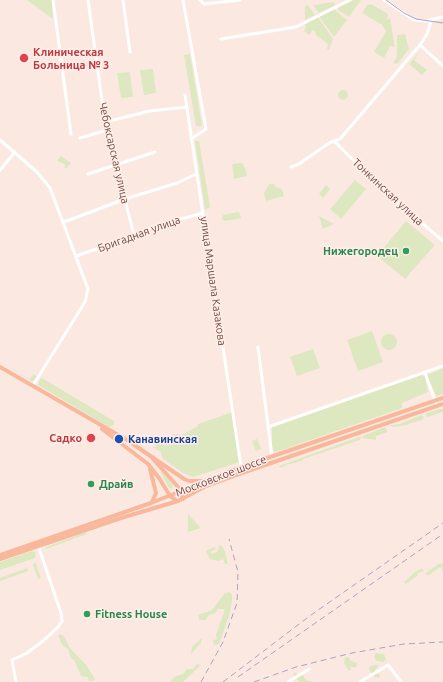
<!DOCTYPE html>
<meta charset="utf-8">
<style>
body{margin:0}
canvas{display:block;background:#fbe9e1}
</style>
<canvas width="443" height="682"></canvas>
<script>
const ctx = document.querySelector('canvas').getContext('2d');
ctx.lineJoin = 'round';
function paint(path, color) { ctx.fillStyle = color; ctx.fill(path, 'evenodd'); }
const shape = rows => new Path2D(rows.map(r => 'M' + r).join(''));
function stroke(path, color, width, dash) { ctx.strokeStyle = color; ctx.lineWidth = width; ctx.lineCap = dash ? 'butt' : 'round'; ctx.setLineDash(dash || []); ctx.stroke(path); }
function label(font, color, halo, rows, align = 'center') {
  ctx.font = font + ' Ubuntu,sans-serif'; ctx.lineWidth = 3; ctx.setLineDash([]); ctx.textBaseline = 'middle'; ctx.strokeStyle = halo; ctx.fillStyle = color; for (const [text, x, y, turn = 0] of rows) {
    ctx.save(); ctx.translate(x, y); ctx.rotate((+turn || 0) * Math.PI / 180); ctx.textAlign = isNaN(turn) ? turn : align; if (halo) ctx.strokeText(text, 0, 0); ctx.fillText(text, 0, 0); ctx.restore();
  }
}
const green = shape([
 [27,0,52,0,53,19],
 [354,0,361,0,349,17,338,10,338,7],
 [334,2,335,5,319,13,313,5],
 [371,4,388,14,387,20,390,18,395,47,390,46,384,58,374,52,386,31,382,25,362,13,367,5],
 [308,5,315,15,305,20,305,6],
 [334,9,347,20,334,37,319,16],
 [318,17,333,39,329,50,327,49,328,44,315,34,316,32,313,30,309,35,304,31,306,27,305,24],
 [405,34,409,49,397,64,393,63,397,57,397,35],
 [420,51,414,60,427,70,422,75,409,64],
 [190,54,202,126,196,126,184,55],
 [153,69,156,93,144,95,140,70],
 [130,72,133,97,121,98,117,73],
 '338 95a5 5 0 1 1 10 0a5 5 0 1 1-10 0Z',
 [195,141,199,141,210,207,205,210],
 [61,156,71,163,66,169,64,167,66,165,57,161],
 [242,163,246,170,247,176,234,179,232,164],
 [355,180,366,189,341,219,330,209],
 [269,184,274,184,276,187,282,189,284,196,266,201,264,193],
 [326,185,330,189,323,198,319,194],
 [239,212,241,218,224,221,222,219,223,215],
 [319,216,334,224,323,229],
 [406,221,435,245,405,279,377,256],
 [372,331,383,362,358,371,347,340],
 '381 342a8 8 0 1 1 16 0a8 8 0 1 1-16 0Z',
 [313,349,320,368,297,376,290,357],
 [0,361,29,379,34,374,37,377,34,381,31,381],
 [443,368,443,394,436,396,427,375],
 [421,375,425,377,428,392,402,403,402,408,276,452,272,450,272,427],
 [42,378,114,421,114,425,109,427,38,385,40,379],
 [439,409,443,409,443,412,428,417,426,415,426,413],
 [233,412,240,462,193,477,183,473,162,458,161,452,152,447,157,447,153,443,175,434,182,435,198,426,198,424],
 [421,415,424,417,422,420,410,423,408,425,392,427,391,425,400,424],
 [385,427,388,432,376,436,376,440,362,438,363,436],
 [359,437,361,437,360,440,303,459,302,461,286,465,281,468,279,466],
 [257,439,261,449,256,451,252,441],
 [162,472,173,485,172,489,169,488,161,473],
 [188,514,200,527,201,528,188,532],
 [86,532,87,534,46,549,46,547],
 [219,545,222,546,225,552,228,564,225,564,223,559,219,561,210,559,206,552,207,550,215,547,216,549,210,552,212,554,218,551],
 [32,551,36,552,35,558,0,570,0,562],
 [34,562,36,564,41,578,38,579,33,565],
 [440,563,443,564,443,573,442,569,440,567,429,575,426,575,426,573],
 [27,568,28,571,0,581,0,578],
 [422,568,424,571,418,573,418,575,406,584,404,582,415,572],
 [230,592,232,595,232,601,229,616,219,644,214,645,213,640,217,639,216,635,225,609,218,609,215,613,208,616,206,620,199,620,198,615,212,610,225,593],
 [60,634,64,636,70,648,87,666,95,679,93,681,89,681,88,677,81,676,74,660,71,658,68,649,63,646,58,636],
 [202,638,201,643,191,654,192,647],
 [376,653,384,654,386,659,384,662,376,661,374,656],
 [348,657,351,661,357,663,357,666,355,668,350,666,351,670,349,671,344,663,345,658],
 [197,664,201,665,183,682,171,682,174,677,183,674,187,669,193,669],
 [375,665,379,665,375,670,376,673,380,675,379,678,373,676,370,671,369,667],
 [295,672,298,675,302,674,306,680,314,682,299,682,293,674]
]);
const minor = shape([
 [53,0,71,134],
 [88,0,105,122,134,235],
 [123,0,130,52],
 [183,0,206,129,191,139],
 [200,0,204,4,240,0],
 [384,0,414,20,426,21,443,17],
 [221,39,296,27,350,0],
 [420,45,443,66],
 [185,95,241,467],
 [105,122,150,111,187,107],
 [80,138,107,130],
 [0,140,37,172,50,188,88,289,85,302,32,387],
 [335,142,390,196,443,241],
 [291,167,299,164,329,143,340,139,420,45,427,34,431,21],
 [0,170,15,152],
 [88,174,155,152],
 [64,222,125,199,177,183,196,174],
 [76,256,120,241,152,227,203,213],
 [258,347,272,457],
 [425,373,437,406],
 [268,427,443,366],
 [16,682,12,660,27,653,43,641,58,627,62,621,61,613,38,545],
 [288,682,309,669],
 [360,682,388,665,401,682]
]);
const major = shape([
 [0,367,127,440,184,479,189,481,202,481],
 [102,429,148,464,159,478,170,496,177,501],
 [153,459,179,488,183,499],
 [150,469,156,493,152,502],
 [0,555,151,503,241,467,443,398],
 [0,559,121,518,178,501,206,486,239,474,443,404]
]);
const tram = shape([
 [386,0,404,13,416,19,443,23]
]);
const rail = shape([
 [238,677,443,534],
 [201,682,223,642,237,603,238,572,229,539],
 [223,682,311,615,443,523],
 [254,682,296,667,352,653,404,644,443,642]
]);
const markers = [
 [24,58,5,"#e0444e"],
 [406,251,4,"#2e9e5b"],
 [91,438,5,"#e0444e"],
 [119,439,5,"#1a4fb4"],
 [91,484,4,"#2e9e5b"],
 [87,614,4,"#2e9e5b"]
];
const healthNames = [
 ["Клиническая",33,52],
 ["Больница № 3",33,65],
 ["Садко",82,438,"right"]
];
const streetNames = [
 ["Чебоксарская улица",114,153,77],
 ["Тонкинская улица",388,192,43],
 ["Бригадная улица",139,234,-20],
 ["улица Маршала Казакова",213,281,82],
 ["Московское шоссе",221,476,-21]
];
const leisureNames = [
 ["Нижегородец",398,251,"right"],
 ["Драйв",99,484],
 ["Fitness House",95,614]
];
const transitNames = [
 ["Канавинская",128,439]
];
paint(green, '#dde8c1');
stroke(minor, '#fff', 3);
stroke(major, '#f9b89b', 4);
stroke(tram, '#a9a1c4', 1);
stroke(rail, '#a9a1c4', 1, [6, 4]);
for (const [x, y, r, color] of markers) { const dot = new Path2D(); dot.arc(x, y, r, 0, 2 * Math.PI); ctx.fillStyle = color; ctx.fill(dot); stroke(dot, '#ffeee7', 1.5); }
label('bold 11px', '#be3a42', '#ffeee7', healthNames, 'left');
label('11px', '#724b49', '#ffeee7', streetNames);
label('bold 11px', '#27864d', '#ffeee7', leisureNames, 'left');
label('bold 11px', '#164399', '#ffeee7', transitNames, 'left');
</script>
